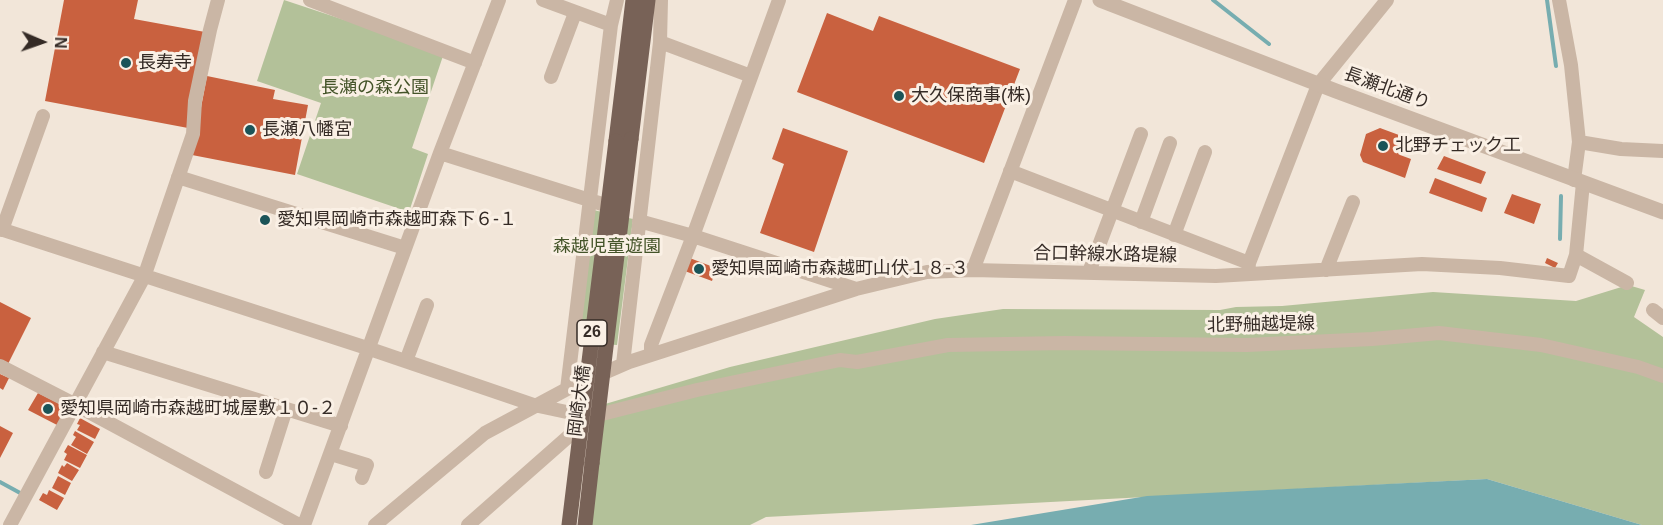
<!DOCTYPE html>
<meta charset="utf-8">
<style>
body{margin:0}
#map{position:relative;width:1663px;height:525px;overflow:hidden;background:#f2e6d9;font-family:Arial,sans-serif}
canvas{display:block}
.north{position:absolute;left:12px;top:12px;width:60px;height:60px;-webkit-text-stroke:4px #faf0e5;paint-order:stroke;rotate:92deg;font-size:16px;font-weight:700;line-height:24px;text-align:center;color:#352b26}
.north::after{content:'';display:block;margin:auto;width:21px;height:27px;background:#352b26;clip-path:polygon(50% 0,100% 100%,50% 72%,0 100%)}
</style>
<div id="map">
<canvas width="1663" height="525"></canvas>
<div class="north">N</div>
</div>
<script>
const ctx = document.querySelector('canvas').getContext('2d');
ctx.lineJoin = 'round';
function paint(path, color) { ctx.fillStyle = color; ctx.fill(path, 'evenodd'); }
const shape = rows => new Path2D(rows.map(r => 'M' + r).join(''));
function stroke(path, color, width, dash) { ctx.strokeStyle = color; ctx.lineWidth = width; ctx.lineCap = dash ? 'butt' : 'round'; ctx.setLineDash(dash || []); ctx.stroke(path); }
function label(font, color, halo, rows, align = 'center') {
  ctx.font = font + ' Arial,"Noto Sans JP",sans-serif'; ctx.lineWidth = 6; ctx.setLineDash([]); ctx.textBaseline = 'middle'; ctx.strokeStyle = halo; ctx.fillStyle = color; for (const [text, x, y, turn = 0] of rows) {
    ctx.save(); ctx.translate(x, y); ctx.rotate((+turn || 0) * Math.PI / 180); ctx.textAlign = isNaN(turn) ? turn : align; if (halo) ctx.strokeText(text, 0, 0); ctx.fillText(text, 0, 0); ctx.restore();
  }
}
const green = shape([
 [284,0,444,53,412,148,428,154,409,212,297,174,321,103,257,81],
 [589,209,633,219,617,345,572,342],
 [1628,285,1645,290,1634,317,1663,337,1663,525,1642,525,1487,479,766,517,750,525,585,525,595,407,730,367,935,319,1003,309,1220,310,1236,307,1282,306,1433,292,1576,301]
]);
const water = shape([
 [1487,479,1642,525,971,525,1147,496]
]);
const stream = shape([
 [1213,0,1269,44],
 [1547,0,1556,66],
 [1560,239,1561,196],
 [0,482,22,494]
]);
const building = shape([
 [64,0,138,0,134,19,205,32,188,128,45,101],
 [827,13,873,31,879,16,1020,69,984,163,797,92],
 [207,76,275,90,273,99,308,105,295,175,192,155],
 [783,128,848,151,814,252,760,233,784,164,772,159],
 [1380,128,1407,138,1400,155,1411,159,1405,178,1363,162,1360,155,1366,134],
 [1444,156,1486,172,1481,184,1437,169],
 [1435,178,1487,198,1482,212,1429,193],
 [1512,194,1541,204,1534,224,1504,213],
 [687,257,716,268,712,281,682,270],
 [1547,258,1558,263,1555,268,1545,263],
 [0,302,31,318,8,364,0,360],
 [0,374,9,378,3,390,0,388],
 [38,393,68,408,59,426,28,410],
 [80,418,100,429,95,439,77,430,80,425,77,424],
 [0,426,13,433,0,458],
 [75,431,94,442,87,454,71,445,76,437,73,435],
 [68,445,87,455,80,468,64,460,67,454,64,452],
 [67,463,79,470,72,481,58,473,62,465,64,467],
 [58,476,71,483,65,495,52,488],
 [49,490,64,498,57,510,39,500,43,493,47,495]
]);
const minor = shape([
 [310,0,475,63],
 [543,0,611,25],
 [1559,0,1571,65,1579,142,1574,180],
 [660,42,751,76],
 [551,77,575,13],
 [1579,142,1621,149,1663,151],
 [440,153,618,209],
 [1010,171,1249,263],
 [178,177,405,248],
 [639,221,693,236,856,289],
 [1141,222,1170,143],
 [0,229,370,349,534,405,590,417,697,390,840,360,857,362,948,345,1065,343,1247,345,1372,339,1439,333,1541,345,1638,367,1663,376],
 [2,230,43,116],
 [1174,235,1205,152],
 [1576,255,1627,283],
 [973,270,1075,0],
 [1326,270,1353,202],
 [1089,272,1141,134],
 [1248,273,1249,263,1318,85,1387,0],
 [1653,310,1663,318],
 [103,352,341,426],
 [651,355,651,345,693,236,779,0],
 [406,361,427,305],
 [623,364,660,42,661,0],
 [0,366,74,404,299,525],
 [567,389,611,25,617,0],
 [331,454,367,465,362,478],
 [266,472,286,409],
 [10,525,144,277,193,134,195,101,210,30,218,0],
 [304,525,440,153,499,0],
 [375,525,485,433,567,389,629,362,856,289,927,272,973,270,1216,276,1422,264,1500,268,1569,276,1576,255,1583,183],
 [468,525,586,421]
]);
const tertiary = shape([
 [1100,0,1336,91,1663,212]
]);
const primary = shape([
 [631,139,648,0],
 [616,141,633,0],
 [585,525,592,463]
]);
const primaryBridge = shape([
 [592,463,631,139],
 [569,525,616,141]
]);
const markers = [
 [126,63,6,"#1b5458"],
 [899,96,6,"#1b5458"],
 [250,130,6,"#1b5458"],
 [1383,146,6,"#1b5458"],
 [265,220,6,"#1b5458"],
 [699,269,6,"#1b5458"],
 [48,409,6,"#1b5458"]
];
const shields = [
 [592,333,30]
];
const shieldNames = [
 ["26",592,333]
];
const poiNames = [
 ["長寿寺",138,63],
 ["大久保商事(株)",911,96],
 ["長瀬八幡宮",262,130],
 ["北野チェック工",1395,146],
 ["愛知県岡崎市森越町森下６‐１",277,220],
 ["愛知県岡崎市森越町山伏１８‐３",711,269],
 ["愛知県岡崎市森越町城屋敷１０‐２",60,409]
];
const parkNames = [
 ["長瀬の森公園",375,88],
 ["森越児童遊園",607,247]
];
const streetNames = [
 ["長瀬北通り",1387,89,20],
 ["合口幹線水路堤線",1105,255,1],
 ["北野舳越堤線",1261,325,-1],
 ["岡崎大橋",580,401,-83]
];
paint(green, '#b3c199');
paint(water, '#77adb0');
stroke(stream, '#77adb0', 4);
paint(building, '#c9613f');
stroke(minor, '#cab6a5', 14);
stroke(tertiary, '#cab6a5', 15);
stroke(primary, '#786257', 15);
stroke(primaryBridge, '#786257', 15);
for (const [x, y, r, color] of markers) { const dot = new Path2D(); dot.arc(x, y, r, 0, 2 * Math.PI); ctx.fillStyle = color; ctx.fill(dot); stroke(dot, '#faf0e5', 2); }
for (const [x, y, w] of shields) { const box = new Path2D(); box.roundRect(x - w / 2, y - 13, w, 26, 4.5); ctx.fillStyle = '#faf0e5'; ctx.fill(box); stroke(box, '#352b26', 1.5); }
label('bold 16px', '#352b26', null, shieldNames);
label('18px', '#352b26', '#faf0e5', poiNames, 'left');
label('18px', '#445429', '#faf0e5', parkNames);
label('18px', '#352b26', '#faf0e5', streetNames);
</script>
